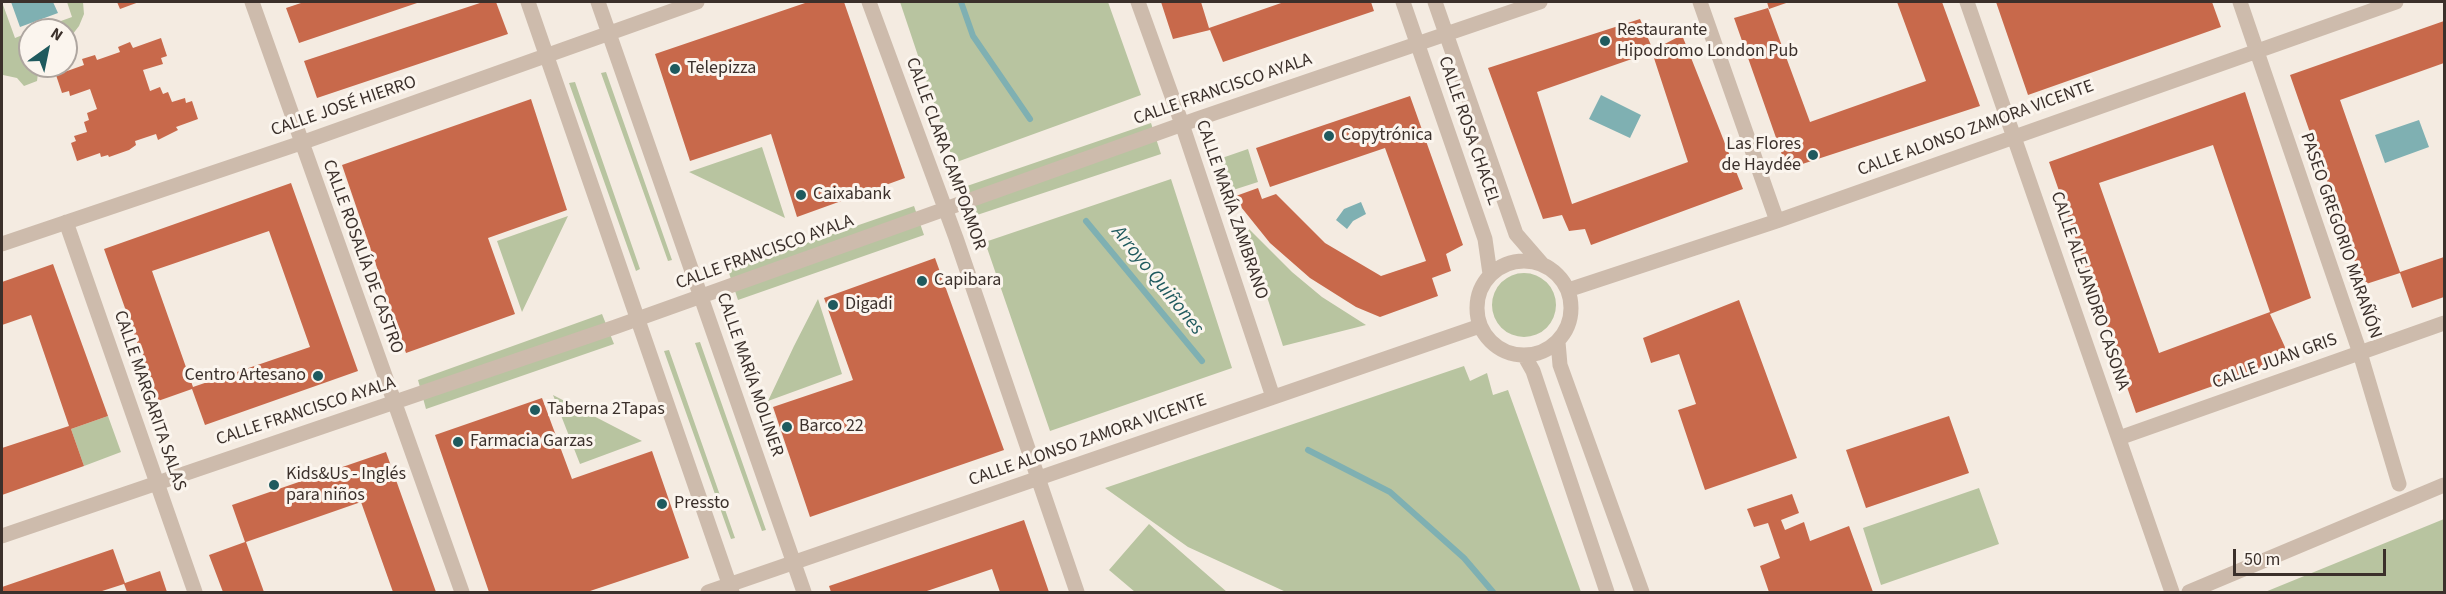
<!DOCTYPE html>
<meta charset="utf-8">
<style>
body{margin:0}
#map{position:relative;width:2446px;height:594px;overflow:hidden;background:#f4ebe1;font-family:"Source Sans 3",sans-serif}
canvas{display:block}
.frame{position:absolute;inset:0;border:3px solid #3b302b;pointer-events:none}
.north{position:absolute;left:18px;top:18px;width:60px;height:60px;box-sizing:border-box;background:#fbf5ee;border:2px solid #aea6a0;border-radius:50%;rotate:33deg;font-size:16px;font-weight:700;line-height:24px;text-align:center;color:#3b302b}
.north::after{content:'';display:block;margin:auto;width:21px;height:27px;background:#1f5a5e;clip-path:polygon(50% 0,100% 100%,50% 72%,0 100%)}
.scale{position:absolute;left:2233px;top:549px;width:153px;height:27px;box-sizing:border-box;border:3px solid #3b302b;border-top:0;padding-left:8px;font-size:18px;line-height:21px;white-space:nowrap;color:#3b302b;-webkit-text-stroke:4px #fbf5ee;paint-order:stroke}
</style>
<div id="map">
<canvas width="2446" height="594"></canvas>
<div class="frame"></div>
<div class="north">N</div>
<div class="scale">50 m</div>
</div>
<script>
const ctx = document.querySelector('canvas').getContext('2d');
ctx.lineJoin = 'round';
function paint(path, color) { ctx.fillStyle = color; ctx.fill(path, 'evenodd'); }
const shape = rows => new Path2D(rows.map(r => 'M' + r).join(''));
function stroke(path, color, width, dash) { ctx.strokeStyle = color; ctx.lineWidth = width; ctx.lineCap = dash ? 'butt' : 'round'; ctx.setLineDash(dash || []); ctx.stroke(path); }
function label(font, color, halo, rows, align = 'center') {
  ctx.font = font + ' "Source Sans 3",sans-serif'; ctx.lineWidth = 6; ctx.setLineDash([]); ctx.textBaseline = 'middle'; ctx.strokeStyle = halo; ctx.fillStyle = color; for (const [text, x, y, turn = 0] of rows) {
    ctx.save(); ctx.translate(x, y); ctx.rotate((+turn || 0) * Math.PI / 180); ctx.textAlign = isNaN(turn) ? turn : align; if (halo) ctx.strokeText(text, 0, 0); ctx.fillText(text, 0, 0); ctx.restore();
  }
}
const green = shape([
 [2,2,15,38,30,32,30,66,39,66,37,81,24,86,17,78,3,75,2,69],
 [67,2,83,2,84,14,79,26,69,39,66,40,66,30,36,30,72,17],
 [900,2,1108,2,1141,95,954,163],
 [606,72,672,260,668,261,601,73],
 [575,82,640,269,636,271,569,83],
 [1151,123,1161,154,977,215,967,186],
 [762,147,785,218,689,172],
 [1248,149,1258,182,1230,191,1219,159],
 [1171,179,1232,368,1050,431,985,242],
 [914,206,924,235,738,300,728,270],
 [568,216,522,312,497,241],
 [1243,223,1292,272,1322,297,1366,325,1283,346],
 '1492 305a32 32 0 1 1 64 0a32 32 0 1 1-64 0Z',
 [818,299,842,374,768,401,794,346],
 [602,314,614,344,426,409,418,380],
 [700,342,766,530,762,531,695,343],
 [669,350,735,538,731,539,664,351],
 [1464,366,1470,381,1487,373,1493,395,1508,390,1581,592,1286,592,1188,547,1105,488],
 [553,395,642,441,580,464],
 [108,416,121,452,84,466,71,429],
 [1979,488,1999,544,1881,585,1863,528],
 [2444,519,2444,592,2265,592],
 [1149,524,1227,592,1135,592,1109,570]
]);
const water = shape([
 [11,2,53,2,58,13,20,27],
 [1601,95,1641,115,1630,138,1589,119],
 [2419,120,2429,147,2385,163,2375,135],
 [1361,202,1366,214,1353,221,1347,229,1336,220,1344,209]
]);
const stream = shape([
 [961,2,973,36,1030,119],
 [1086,221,1202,361],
 [1308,450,1390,492,1464,558,1493,592]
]);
const building = shape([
 [117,2,139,2,120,9],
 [304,2,420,2,299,43,286,8],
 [483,2,496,2,508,34,317,98,304,61],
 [808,2,844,2,905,178,797,217,771,134,690,161,655,54],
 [1161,2,1201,2,1209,28,1284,2,1371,2,1374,11,1223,62,1210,30,1173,39],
 [1767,2,1789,2,1769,9],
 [1897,2,1942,2,1980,106,1787,169,1734,18,1768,8,1810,122,1926,81],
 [1996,2,2212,2,2221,27,2028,95],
 [1640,19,1653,50,1682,35,1743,189,1591,245,1585,229,1569,231,1562,215,1543,219,1488,68],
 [1652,52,1688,162,1572,204,1537,92],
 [2444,21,2444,63,2340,100,2400,272,2444,257,2444,297,2412,308,2400,273,2363,285,2290,75],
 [161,38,167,56,161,58,163,64,143,70,150,91,160,87,163,94,168,92,172,102,185,98,186,103,192,101,198,119,176,127,178,130,158,140,156,134,135,141,136,145,129,150,109,157,108,155,101,157,100,153,77,161,71,143,76,141,74,136,87,132,84,122,89,120,87,113,97,109,90,89,70,96,69,91,62,93,56,75,84,65,82,59,95,55,97,60,120,52,118,47,130,42,133,48],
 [2245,92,2311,298,2270,314,2289,356,2270,366,2136,413,2049,162],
 [2213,145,2270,312,2159,353,2099,183],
 [1410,96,1463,245,1446,254,1451,271,1432,278,1438,296,1380,317,1356,307,1310,278,1270,243,1233,197,1258,188,1262,199,1276,194,1325,243,1381,276,1426,261,1385,148,1270,187,1256,148],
 [531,99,567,210,488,238,515,314,406,353,342,165],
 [291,183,358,371,205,425,192,389,158,401,104,249],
 [269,231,310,347,193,387,152,271],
 [935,258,1004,450,810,517,773,407,853,380,824,298],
 [53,264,108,416,71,429,84,466,2,495,2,448,69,426,31,315,2,325,2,282],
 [1739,300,1797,458,1705,490,1678,410,1696,404,1679,354,1651,363,1643,338],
 [542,398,572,479,652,451,689,558,587,592,489,592,435,435],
 [1949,416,1969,473,1866,508,1846,450],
 [386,452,436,592,393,592,361,502,246,542,264,592,223,592,209,555,245,542,232,505],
 [1792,494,1799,513,1781,520,1785,530,1804,522,1810,541,1849,526,1873,592,1769,592,1760,566,1780,558,1768,523,1754,527,1747,509],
 [1024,520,1049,592,1000,592,992,569,924,592,831,592,829,586],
 [113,549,125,583,160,571,167,592,127,592,124,584,99,592,2,592,2,587]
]);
const street = shape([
 [252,2,462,592],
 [528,2,732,592],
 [598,2,804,592],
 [869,2,956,238,1077,592],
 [1138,2,1182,124,1273,397],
 [1403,2,1485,239,1490,274],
 [1435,2,1516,234,1542,264],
 [1700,2,1777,221],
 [1967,2,2172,592],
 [2240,2,2360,353,2399,484],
 [66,222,195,592],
 [2,244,301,143,697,2],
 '1477 308a47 47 0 1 1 94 0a47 47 0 1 1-94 0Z',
 [1568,290,1777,221,2396,2],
 [1558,342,1560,365,1642,592],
 [1524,355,1533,371,1607,592],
 [2119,438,2444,323],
 [2,536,615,327,1197,119,1540,2],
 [708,592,1480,326],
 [2189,592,2444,485]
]);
const markers = [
 [1605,41,6,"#1f5a5e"],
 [675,69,6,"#1f5a5e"],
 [1329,136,6,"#1f5a5e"],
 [1813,155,6,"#1f5a5e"],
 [801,195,6,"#1f5a5e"],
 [922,281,6,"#1f5a5e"],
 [833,305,6,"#1f5a5e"],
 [318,376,6,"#1f5a5e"],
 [535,410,6,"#1f5a5e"],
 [787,427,6,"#1f5a5e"],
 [458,442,6,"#1f5a5e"],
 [274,485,6,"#1f5a5e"],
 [662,504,6,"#1f5a5e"]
];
const poiNames = [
 ["Restaurante",1617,31],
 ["Hipodromo London Pub",1617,52],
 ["Telepizza",687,69],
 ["Copytrónica",1341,136],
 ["Las Flores",1801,145,"right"],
 ["de Haydée",1801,166,"right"],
 ["Caixabank",813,195],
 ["Capibara",934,281],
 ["Digadi",845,305],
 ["Centro Artesano",306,376,"right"],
 ["Taberna 2Tapas",547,410],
 ["Barco 22",799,427],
 ["Farmacia Garzas",470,442],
 ["Kids&Us - Inglés",286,475],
 ["para niños",286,496],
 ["Pressto",674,504]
];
const streetNames = [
 ["CALLE FRANCISCO AYALA",1223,90,-19],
 ["CALLE JOSÉ HIERRO",344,107,-19],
 ["CALLE ALONSO ZAMORA VICENTE",1976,129,-20],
 ["CALLE ROSA CHACEL",1468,131,71],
 ["CALLE CLARA CAMPOAMOR",945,154,70],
 ["CALLE MARÍA ZAMBRANO",1231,210,71],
 ["PASEO GREGORIO MARAÑÓN",2340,236,71],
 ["CALLE FRANCISCO AYALA",765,253,-20],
 ["CALLE ROSALÍA DE CASTRO",362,257,70],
 ["CALLE ALEJANDRO CASONA",2089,291,71],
 ["CALLE JUAN GRIS",2275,362,-20],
 ["CALLE MARÍA MOLINER",749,375,71],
 ["CALLE MARGARITA SALAS",149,401,71],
 ["CALLE FRANCISCO AYALA",306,412,-18],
 ["CALLE ALONSO ZAMORA VICENTE",1088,441,-19]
];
const waterNames = [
 ["Arroyo Quiñones",1157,281,51]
];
paint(green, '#b8c4a0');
paint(water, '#7fb0b2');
stroke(stream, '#7fb0b2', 6);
paint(building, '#c8694b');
stroke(street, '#cdbbac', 15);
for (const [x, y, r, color] of markers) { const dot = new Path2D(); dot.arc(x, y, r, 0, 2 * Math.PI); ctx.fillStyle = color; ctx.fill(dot); stroke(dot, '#fbf5ee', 2); }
label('18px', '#3b302b', '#fbf5ee', poiNames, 'left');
label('18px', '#3b302b', '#fbf5ee', streetNames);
label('italic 20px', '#1f5a5e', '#fbf5ee', waterNames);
</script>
